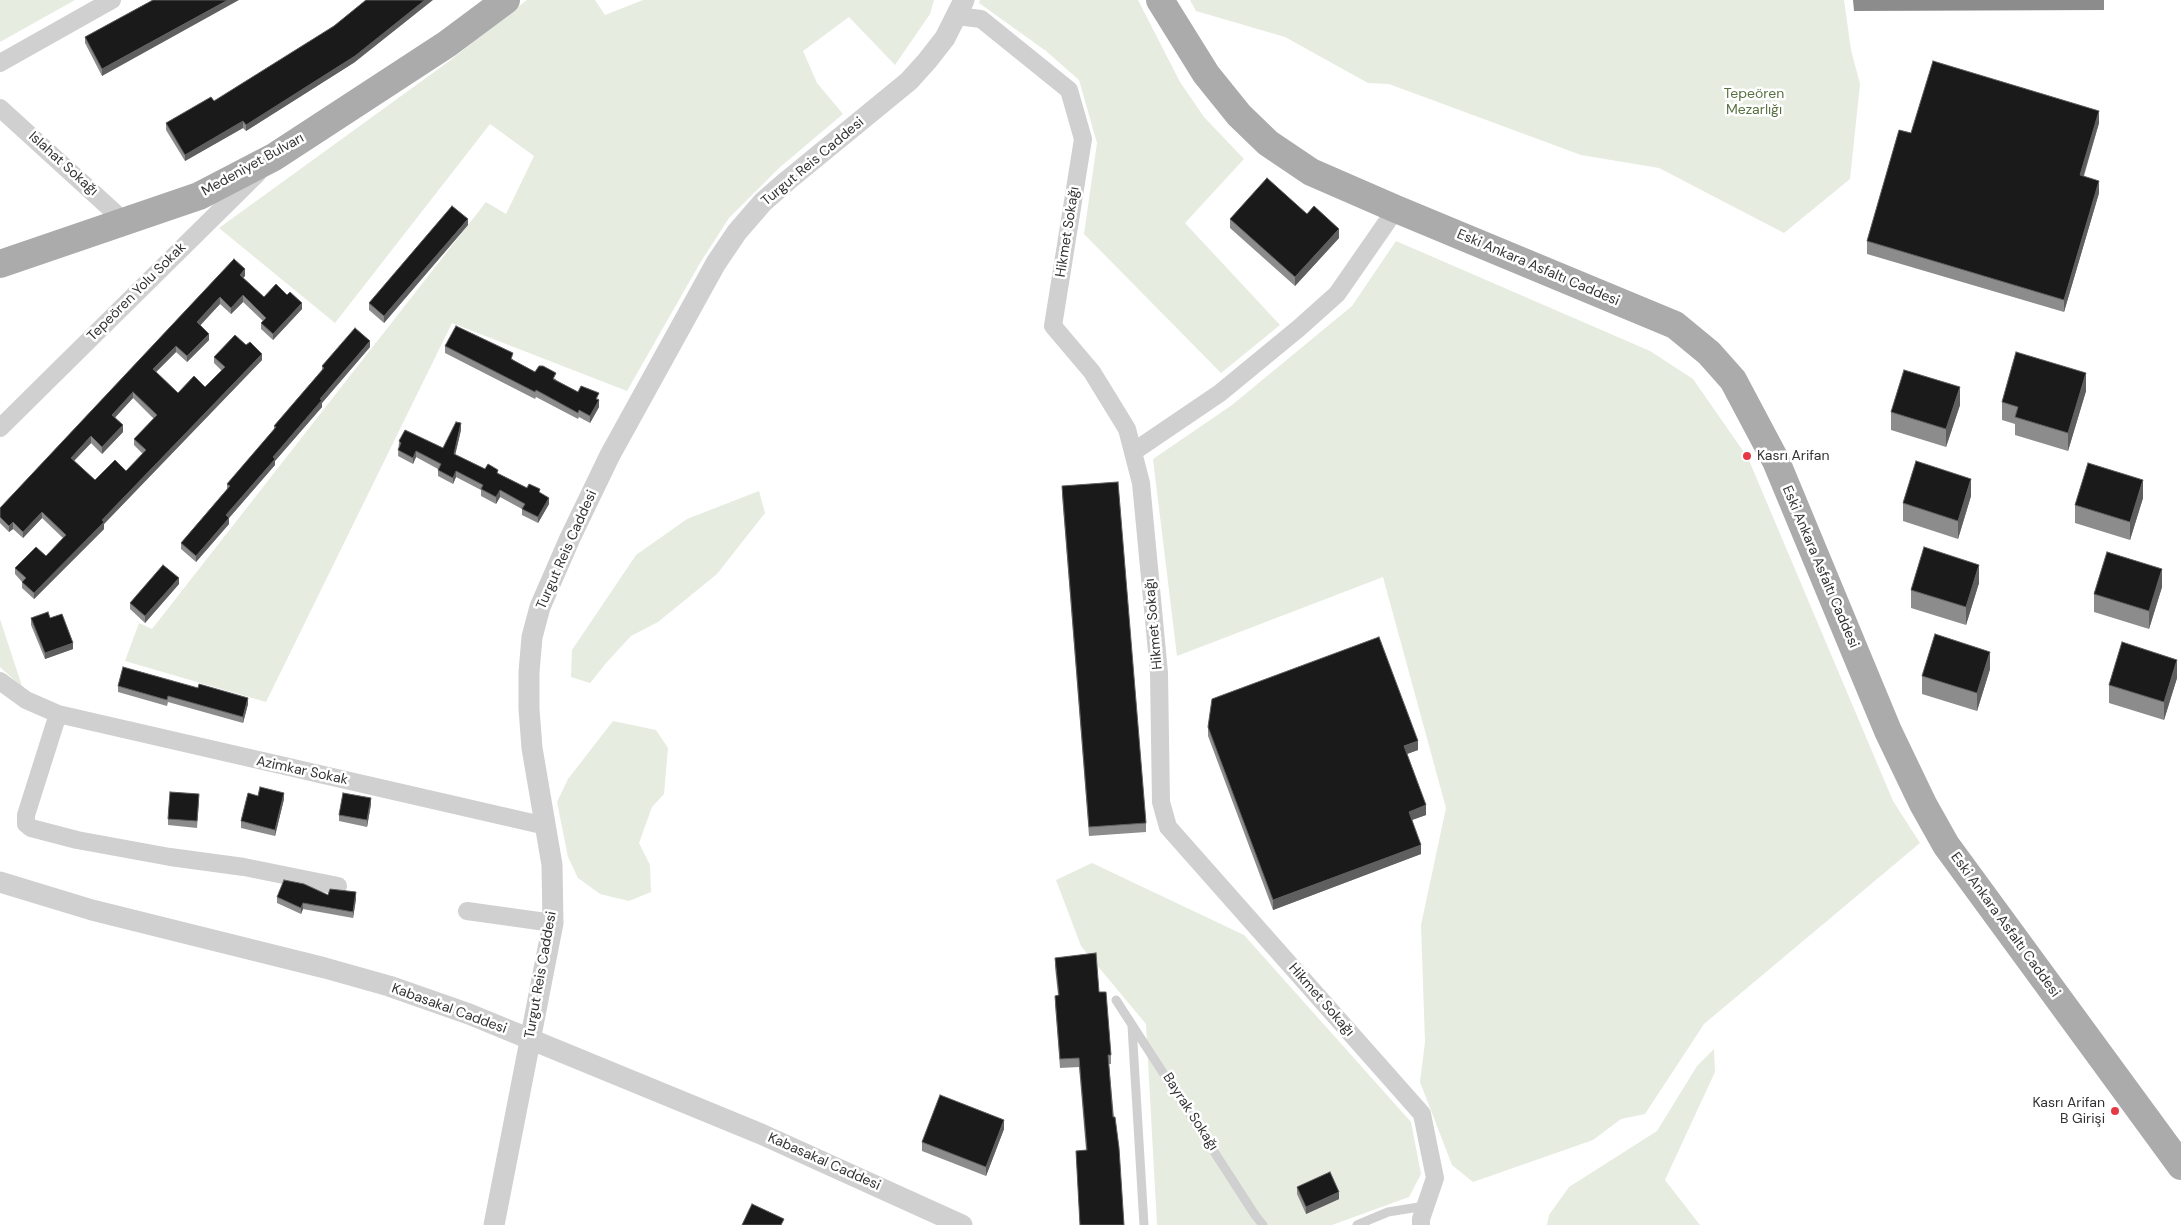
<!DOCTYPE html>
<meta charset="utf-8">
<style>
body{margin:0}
canvas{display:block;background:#fff}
</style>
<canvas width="2181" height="1225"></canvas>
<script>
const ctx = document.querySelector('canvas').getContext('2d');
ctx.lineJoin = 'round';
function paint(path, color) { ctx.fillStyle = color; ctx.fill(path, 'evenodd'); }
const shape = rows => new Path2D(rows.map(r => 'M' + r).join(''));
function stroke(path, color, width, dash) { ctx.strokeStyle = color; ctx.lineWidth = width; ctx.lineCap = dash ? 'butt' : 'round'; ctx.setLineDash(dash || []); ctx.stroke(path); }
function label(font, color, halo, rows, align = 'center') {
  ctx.font = font + ' "DM Sans",sans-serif'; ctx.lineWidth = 5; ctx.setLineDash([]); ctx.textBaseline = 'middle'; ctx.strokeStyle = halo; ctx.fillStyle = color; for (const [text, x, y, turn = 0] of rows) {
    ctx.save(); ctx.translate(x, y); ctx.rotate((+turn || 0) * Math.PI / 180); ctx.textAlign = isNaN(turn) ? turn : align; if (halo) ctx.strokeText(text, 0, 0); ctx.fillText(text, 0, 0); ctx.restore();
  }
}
const green = shape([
 [0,0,75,0,0,42],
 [527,0,595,0,605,15,643,0,934,0,930,14,895,65,849,17,803,51,817,83,843,114,779,168,729,218,700,263,627,391,452,323,266,702,125,661,139,623,152,629,486,202,506,214,534,156,490,124,335,323,219,228,448,62],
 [980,0,1138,0,1180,82,1204,117,1244,159,1185,223,1280,325,1221,373,1084,234,1097,143,1079,80,1046,51,979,3],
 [1190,0,1844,0,1851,50,1860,84,1850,179,1784,233,1659,168,1581,155,1389,84,1368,83,1285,37,1196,11],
 [1396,241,1650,351,1693,379,1748,458,1893,801,1920,843,1704,1024,1645,1114,1621,1119,1593,1140,1473,1182,1452,1165,1420,1082,1425,1042,1421,925,1446,808,1383,577,1177,656,1153,459,1232,405,1352,306],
 [759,491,765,513,717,574,658,622,631,636,607,662,590,683,571,677,572,650,636,555,687,519],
 [0,619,21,683,22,687,0,667],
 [613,721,656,730,668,748,664,794,652,807,639,843,650,865,651,892,629,901,600,894,578,878,568,857,557,802,568,779],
 [1092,863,1244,935,1411,1122,1421,1174,1409,1197,1332,1225,1157,1225,1146,1024,1081,946,1056,880],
 [1714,1049,1715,1072,1665,1180,1700,1225,1547,1225,1549,1215,1569,1187,1657,1131,1697,1066]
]);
const service = shape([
 [1116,1000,1255,1215,1263,1225],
 [1132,1026,1144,1225],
 [1357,1225,1388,1212,1425,1206]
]);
const minor = shape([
 [957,16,981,19,1069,90,1083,139,1053,326,1092,372,1127,429,1141,483,1159,673,1161,802,1168,827,1422,1114,1435,1178,1421,1219,1421,1225],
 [0,63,112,0],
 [0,108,124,221],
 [0,428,258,173],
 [1133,452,1220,393,1299,328,1337,294,1396,209],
 [0,681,26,700,58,714,546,826],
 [58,714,26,815,26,824,31,828,77,840,170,857,244,867,338,886],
 [467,911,553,923]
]);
const tertiary = shape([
 [0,882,92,910,325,968,389,986,469,1014,761,1134,962,1225],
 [494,1225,553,923,552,865,532,748,529,709,529,672,532,637,540,607,570,538,610,455,716,263,737,232,763,202,787,181,909,81,927,61,945,38,964,0]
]);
const primary = shape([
 [1160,0,1206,74,1239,115,1268,143,1311,172,1396,209,1675,325,1709,353,1733,380,1776,461,1888,731,1923,804,1946,845,2181,1166],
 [0,264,199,196,274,157,447,44,506,0]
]);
const wall = shape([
 [153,0,102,76,85,43,85,37],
 [1853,0,2104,0,2104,10,1854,11],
 [355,62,246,131,243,128,185,161,166,130,166,123,214,101],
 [2099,123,2084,176,2099,193,2064,312,1867,254,1867,241,1911,133],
 [1307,214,1339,238,1295,286,1230,228,1230,219],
 [468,225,384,323,369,310,369,303],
 [234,259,245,276,243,278,264,297,302,309,273,340,261,329,261,323,263,321,243,302,231,314,220,304,200,325,209,340,187,362,176,352,156,372,178,393,205,387,222,371,214,363,214,357,262,360,104,524,104,529,34,599,22,588,22,582,15,574,15,568,46,556,63,538,42,518,23,538,13,529,9,532,0,523,0,508],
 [133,398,154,419,134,439,134,445,143,454,126,471,95,480,74,461,91,443,102,454,123,432,115,417],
 [445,346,513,359,513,360,535,372,556,379,556,380,578,392,599,399,599,407,590,423,579,417,578,419,536,397,535,399,445,353],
 [370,347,322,403,322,407,275,461,275,465,229,518,229,524,196,562,181,549,181,543,227,489,227,484,274,430,274,426,322,370,322,366],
 [2086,391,2068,451,2015,435,2015,424,2002,420,2002,402],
 [1960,405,1946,447,1891,430,1891,412],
 [461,430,455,454,485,469,498,474,527,488,540,493,549,504,538,523,522,515,522,509,500,497,496,504,481,496,481,490,456,477,453,484,438,476,438,469,416,457,413,464,398,456,399,441,443,448],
 [1062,486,1146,823,1146,832,1089,836,1062,495],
 [1971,496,1958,539,1903,521,1903,503],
 [2143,498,2130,540,2075,523,2075,505],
 [1979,583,1966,625,1911,608,1911,590],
 [179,584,145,623,130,609,130,603],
 [2162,587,2149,629,2094,612,2094,594],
 [31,618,50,618,73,649,45,659,31,625],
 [1990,669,1977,711,1922,694,1922,676],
 [2177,678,2164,720,2109,703,2109,685],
 [118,686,198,688,248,704,243,723,168,702,167,706,118,692],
 [1208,727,1418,750,1407,754,1426,815,1412,820,1421,854,1273,910,1208,736],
 [258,796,284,799,275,836,241,828,241,821],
 [199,800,197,828,168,825,168,819],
 [371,804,367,827,339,821,339,815],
 [328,895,356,899,353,918,303,909,301,914,277,903,277,897],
 [1055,958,1099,992,1111,1055,1111,1064,1109,1064,1124,1225,1080,1225,1076,1151,1086,1150,1079,1067,1060,1068,1055,1004,1055,996,1058,995,1055,967],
 [1004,1129,986,1176,922,1151,922,1142],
 [1297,1187,1339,1199,1306,1214,1297,1194]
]);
const shadedWall = shape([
 [228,0,239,0,102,76,102,69],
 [425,0,433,0,355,62,246,131,246,125],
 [2099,111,2099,123,2080,187,2080,175],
 [243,121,243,128,185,161,185,155],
 [2099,181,2099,193,2064,312,2064,300],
 [468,219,468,225,384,323,384,316],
 [1339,229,1339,238,1295,286,1295,277],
 [245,269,245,276,240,281,240,275],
 [243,295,243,302,231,314,231,308],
 [220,297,220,304,197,329,197,322],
 [302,303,302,309,273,340,273,334],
 [209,334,209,340,187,362,187,356],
 [370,341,370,347,322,403,322,407,275,461,275,465,229,518,229,524,196,562,196,556,226,515,320,399],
 [176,346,176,352,153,375,153,369],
 [262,354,262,360,104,524,104,529,34,599,34,593,102,520],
 [2086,373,2086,391,2068,451,2068,433],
 [1960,387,1960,405,1946,447,1946,429],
 [133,392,133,398,112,421,112,415],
 [599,400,599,407,590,423,590,416],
 [461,423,461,430,454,460,454,454],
 [123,425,123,432,102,454,102,447],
 [91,436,91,443,71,464,71,458],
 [416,451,416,457,413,464,413,458],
 [456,471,456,477,453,484,453,478],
 [1971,479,1971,496,1958,539,1958,521],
 [2143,480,2143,498,2130,540,2130,522],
 [500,490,500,497,496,504,496,497],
 [549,498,549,504,538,523,538,517],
 [42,512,42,518,23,538,23,532],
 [13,522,13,529,9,532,9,526],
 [1979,565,1979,583,1966,625,1966,607],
 [2162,569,2162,587,2149,629,2149,611],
 [179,578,179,584,145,623,145,616],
 [73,643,73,649,45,659,45,653],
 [1990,652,1990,669,1977,711,1977,693],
 [2177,660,2177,678,2164,720,2164,702],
 [248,698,248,704,243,723,243,717],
 [1418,741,1418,750,1404,755,1404,746],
 [284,793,284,799,275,836,275,830],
 [371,798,371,804,367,827,367,820],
 [1426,805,1426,815,1409,821,1409,812],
 [1421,845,1421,854,1273,910,1273,900],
 [356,892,356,899,353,918,353,912],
 [303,903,303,909,301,914,301,908],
 [1004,1120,1004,1129,986,1176,986,1167],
 [1339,1192,1339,1199,1306,1214,1306,1207]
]);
const building = shape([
 [153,0,228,0,102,69,85,37,153,0],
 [366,0,425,0,355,56,246,125,243,121,185,155,166,123,211,97,214,101,334,26,366,0],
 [1933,61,2099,111,2080,175,2099,181,2064,300,1867,241,1899,130,1911,133,1933,61],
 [1267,178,1307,214,1314,206,1339,229,1295,277,1230,219,1267,178],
 [452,206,468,219,384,316,369,303,452,206],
 [234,259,245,269,240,275,264,297,276,284,287,295,290,292,302,303,273,334,261,323,266,318,243,295,231,308,220,297,197,322,209,334,187,356,176,346,153,369,178,393,194,376,205,387,225,367,214,357,235,335,246,345,250,342,262,354,102,520,104,522,34,593,22,582,26,578,15,568,36,547,46,556,66,535,42,512,23,532,13,522,9,526,0,517,0,508,234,259],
 [133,392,157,415,134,439,146,450,126,471,115,460,95,480,71,458,91,436,102,447,123,425,112,415,133,392],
 [456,326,513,353,511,359,535,372,539,366,543,366,556,373,553,379,578,392,581,386,599,393,596,399,599,400,590,416,579,410,578,413,536,390,535,392,445,346,456,326],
 [355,328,370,341,320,399,322,400,273,457,275,459,226,515,229,518,196,556,181,543,230,486,227,484,276,427,274,426,324,368,322,366,355,328],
 [2016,352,2086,373,2068,433,2015,417,2018,407,2002,402,2016,352],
 [1904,370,1960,387,1946,429,1891,412,1904,370],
 [456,422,461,423,454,454,485,469,488,464,498,470,497,473,527,488,529,484,540,489,539,492,549,498,538,517,522,509,525,504,500,490,496,497,481,489,483,485,456,471,453,478,438,470,441,464,416,451,413,458,398,450,401,443,399,441,405,430,443,448,456,422],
 [1916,461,1971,479,1958,521,1903,503,1916,461],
 [2088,463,2143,480,2130,522,2075,505,2088,463],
 [1118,482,1146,823,1089,827,1062,486,1118,482],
 [1924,547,1979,565,1966,607,1911,590,1924,547],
 [2107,552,2162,569,2149,611,2094,594,2107,552],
 [163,565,179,578,145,616,130,603,163,565],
 [48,612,50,618,62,614,73,643,45,653,31,618,48,612],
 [1935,634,1990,652,1977,693,1922,676,1935,634],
 [1379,637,1418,741,1404,746,1426,805,1409,812,1421,845,1273,900,1208,727,1212,699,1379,637],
 [2122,642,2177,660,2164,702,2109,685,2122,642],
 [123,667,198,688,199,684,248,698,243,717,168,696,167,700,118,686,123,667],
 [260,787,284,793,275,830,241,821,248,793,258,796,260,787],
 [170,792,199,794,197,821,168,819,170,792],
 [343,793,371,798,367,820,339,815,343,793],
 [284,880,304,884,328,895,330,889,356,892,353,912,303,903,301,908,277,897,284,880],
 [1096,953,1099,992,1106,992,1111,1055,1108,1055,1113,1117,1115,1117,1119,1148,1124,1225,1080,1225,1076,1151,1087,1150,1079,1058,1060,1059,1055,996,1059,995,1055,958,1096,953],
 [940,1095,1004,1120,986,1167,922,1142,940,1095],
 [1330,1172,1339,1192,1306,1207,1297,1187,1330,1172],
 [752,1204,784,1219,781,1225,742,1225,752,1204]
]);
const markers = [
 [1747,456,5,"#e63946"],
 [2115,1111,5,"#e63946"]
];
const parkNames = [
 ["Tepeören",1754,94],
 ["Mezarlığı",1754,110]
];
const streetNames = [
 ["Turgut Reis Caddesi",813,162,-40],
 ["Islahat Sokağı",63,164,42],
 ["Medeniyet Bulvarı",253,165,-29],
 ["Hikmet Sokağı",1068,232,-81],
 ["Eski Ankara Asfaltı Caddesi",1538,268,23],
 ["Tepeören Yolu Sokak",137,292,-45],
 ["Turgut Reis Caddesi",567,550,-66],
 ["Eski Ankara Asfaltı Caddesi",1820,567,67],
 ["Hikmet Sokağı",1154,624,-95],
 ["Azimkar Sokak",302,771,12],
 ["Eski Ankara Asfaltı Caddesi",2005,925,54],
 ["Turgut Reis Caddesi",541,975,-80],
 ["Hikmet Sokağı",1321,1000,49],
 ["Kabasakal Caddesi",449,1009,20],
 ["Bayrak Sokağı",1190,1112,57],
 ["Kabasakal Caddesi",824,1162,24]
];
const poiNames = [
 ["Kasrı Arifan",1757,456],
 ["Kasrı Arifan",2105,1103,"right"],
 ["B Girişi",2105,1119,"right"]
];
paint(green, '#e6ecdf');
stroke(service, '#d0d0d0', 9);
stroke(minor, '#d0d0d0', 18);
stroke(tertiary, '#d0d0d0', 21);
stroke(primary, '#ababab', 28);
paint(wall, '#8c8c8c');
paint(shadedWall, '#5f5f5f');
paint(building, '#1a1a1a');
stroke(building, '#5f5f5f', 1);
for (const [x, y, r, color] of markers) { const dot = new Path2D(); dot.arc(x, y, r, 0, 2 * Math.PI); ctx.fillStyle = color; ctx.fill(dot); stroke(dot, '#fff', 2); }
label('14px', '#56703f', '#fff', parkNames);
label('14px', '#333', '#fff', streetNames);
label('14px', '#333', '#fff', poiNames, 'left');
</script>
